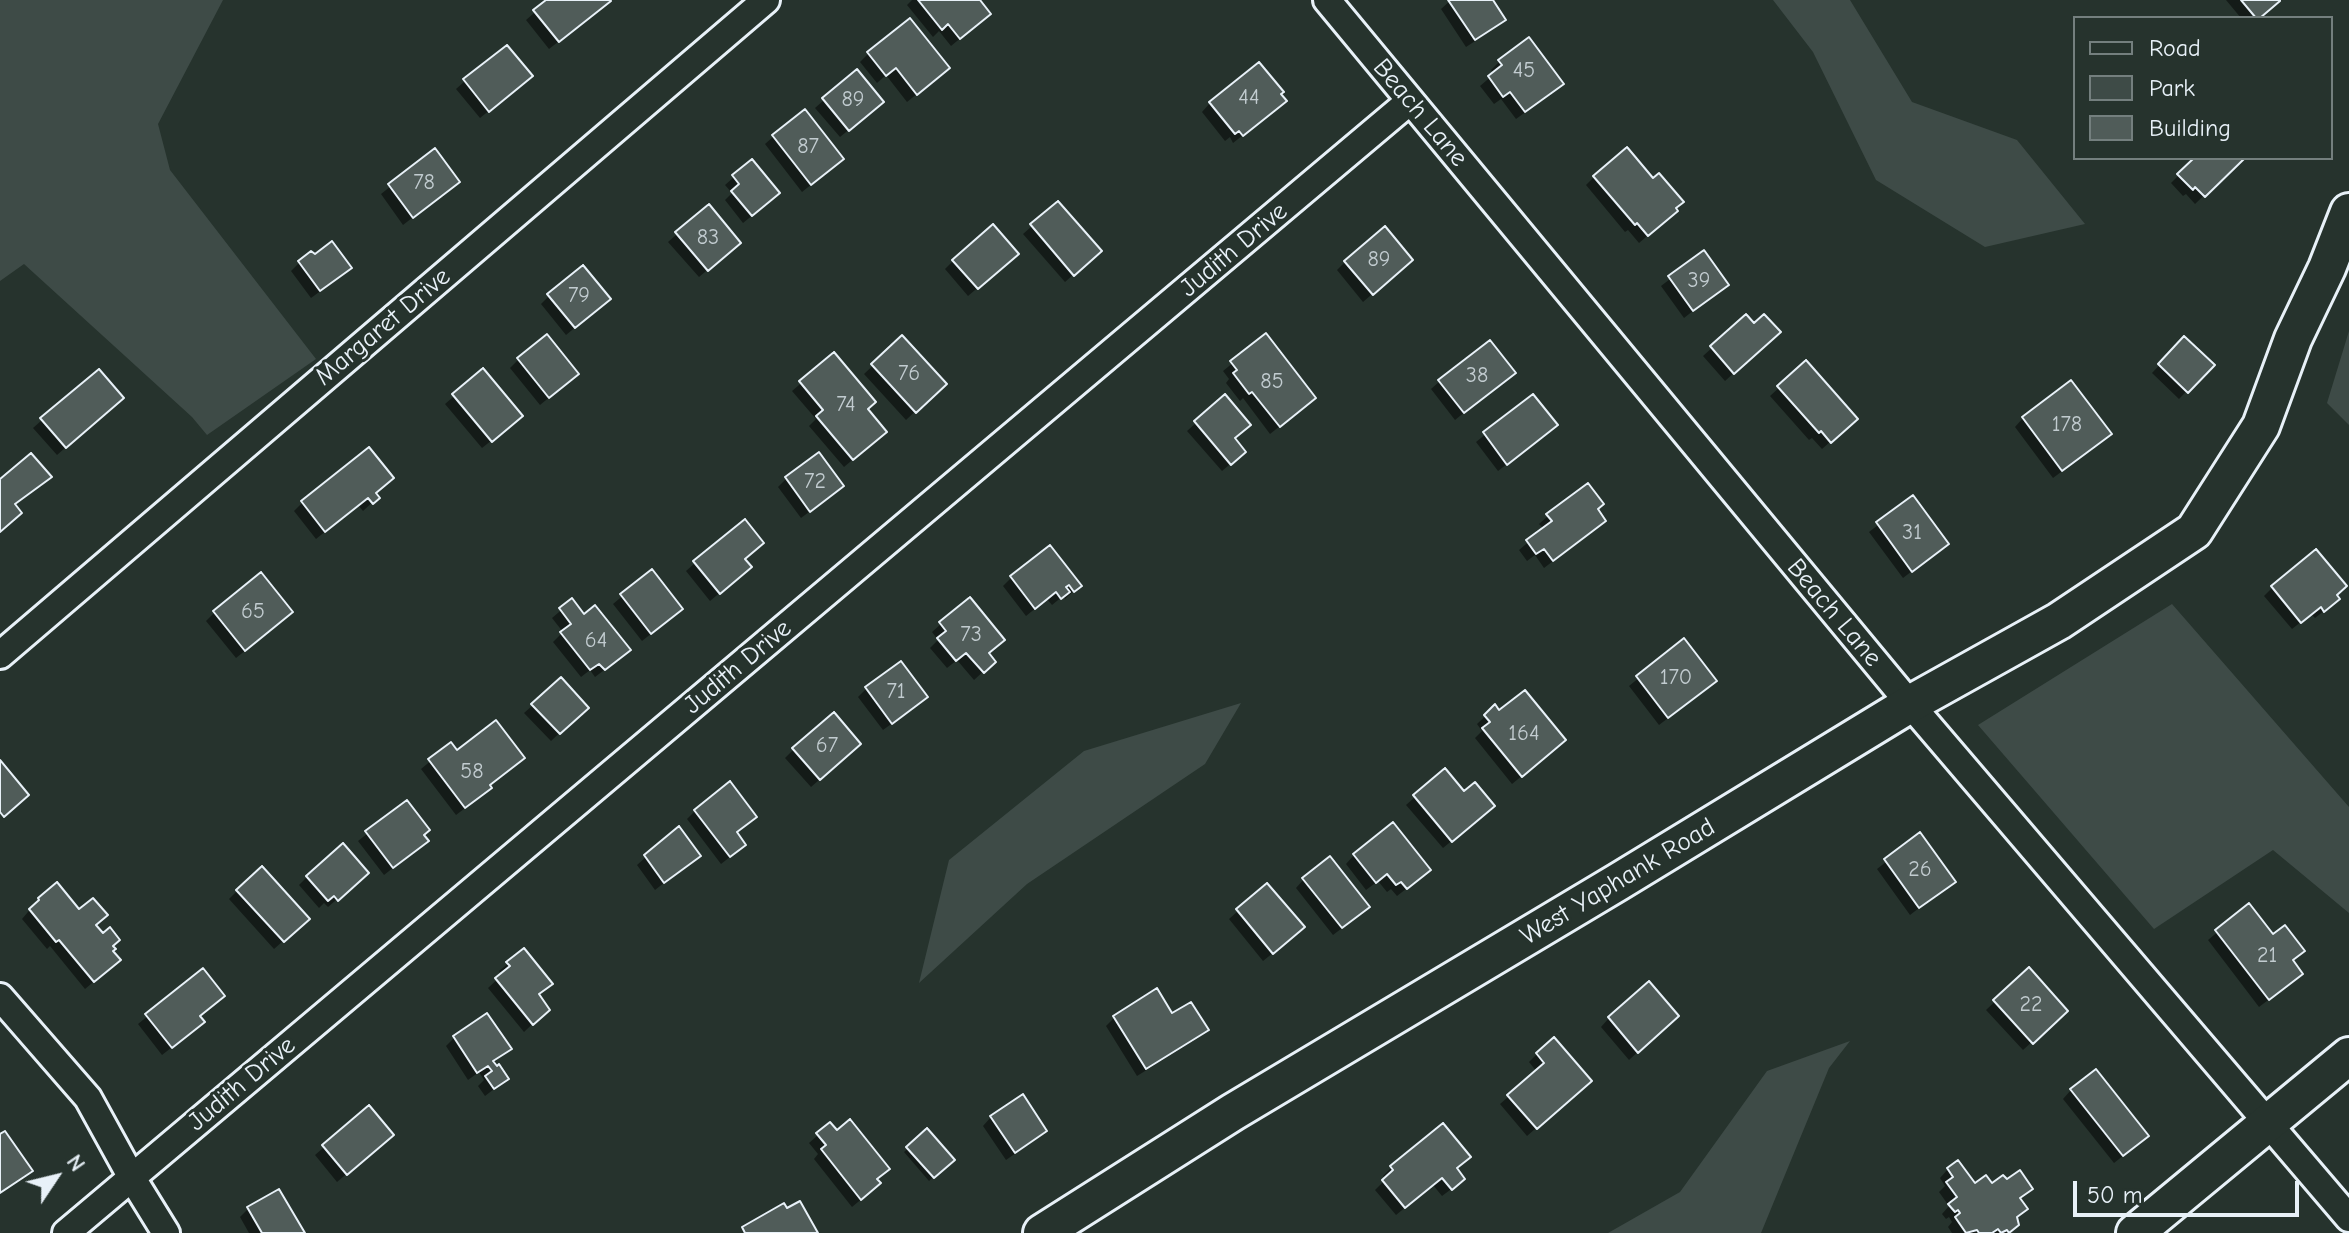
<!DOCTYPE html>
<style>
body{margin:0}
#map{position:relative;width:2349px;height:1233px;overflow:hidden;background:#26332d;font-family:"Comic Neue",sans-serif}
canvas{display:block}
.legend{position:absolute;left:2073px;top:16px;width:260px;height:144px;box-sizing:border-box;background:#26332d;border:2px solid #747f7e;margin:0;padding:10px 14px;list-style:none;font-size:24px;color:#e8f1f8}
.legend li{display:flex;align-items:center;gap:16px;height:40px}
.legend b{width:40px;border:2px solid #747f7e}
.north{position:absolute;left:16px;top:1137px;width:80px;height:80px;-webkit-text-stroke:6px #26332d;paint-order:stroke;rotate:55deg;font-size:22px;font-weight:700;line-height:32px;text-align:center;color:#e8f1f8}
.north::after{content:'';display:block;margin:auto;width:28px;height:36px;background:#e8f1f8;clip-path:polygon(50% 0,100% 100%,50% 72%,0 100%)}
.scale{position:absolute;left:2073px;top:1181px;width:226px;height:36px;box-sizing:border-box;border:4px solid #e8f1f8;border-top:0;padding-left:10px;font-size:24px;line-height:28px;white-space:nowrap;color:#e8f1f8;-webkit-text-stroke:6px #26332d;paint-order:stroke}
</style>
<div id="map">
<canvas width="2349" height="1233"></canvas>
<ul class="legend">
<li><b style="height:10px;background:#26332d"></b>Road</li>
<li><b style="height:22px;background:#3e4b47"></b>Park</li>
<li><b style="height:22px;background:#505c59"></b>Building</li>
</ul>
<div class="north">N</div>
<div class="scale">50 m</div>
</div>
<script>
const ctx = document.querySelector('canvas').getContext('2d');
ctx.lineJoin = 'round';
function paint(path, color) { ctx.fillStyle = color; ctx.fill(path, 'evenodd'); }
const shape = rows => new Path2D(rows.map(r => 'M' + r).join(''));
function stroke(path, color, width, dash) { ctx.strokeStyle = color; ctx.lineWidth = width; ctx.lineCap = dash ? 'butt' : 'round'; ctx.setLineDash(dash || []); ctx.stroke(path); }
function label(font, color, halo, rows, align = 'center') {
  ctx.font = font + ' "Comic Neue",sans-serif'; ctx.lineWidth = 6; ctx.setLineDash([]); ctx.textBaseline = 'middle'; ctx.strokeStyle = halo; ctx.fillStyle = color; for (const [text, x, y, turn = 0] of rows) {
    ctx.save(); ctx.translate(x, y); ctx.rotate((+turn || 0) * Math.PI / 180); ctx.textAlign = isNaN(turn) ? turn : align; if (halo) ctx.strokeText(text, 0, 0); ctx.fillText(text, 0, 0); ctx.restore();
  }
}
const green = shape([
 [0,0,223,0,158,124,170,170,316,359,207,435,192,417,24,264,0,281],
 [1773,0,1850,0,1912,102,2017,140,2085,224,1985,247,1876,180,1813,52],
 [2349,331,2349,425,2327,403],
 [2172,604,2349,807,2349,913,2273,850,2154,929,1978,725],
 [1241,703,1205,764,1027,884,919,983,949,860,1084,751],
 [1850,1041,1829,1068,1761,1233,1608,1233,1680,1192,1767,1071]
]);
const shadow = shape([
 [549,0,607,0,600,9,549,49,526,20],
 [912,0,977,0,980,22,951,46,939,31,933,37,907,5],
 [1451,0,1491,0,1504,20,1495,28,1466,47,1441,9],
 [2226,0,2277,0,2259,18,2241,18],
 [1528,40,1553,92,1516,119,1501,99,1494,104,1480,86,1494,74,1491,70,1499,62],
 [868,54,939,76,907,102,886,75,877,83,860,62],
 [465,81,522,84,480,118,456,89],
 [1279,94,1276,109,1233,143,1230,137,1225,141,1202,112,1210,103],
 [824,100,873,110,840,137,815,108],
 [774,136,833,167,802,192,765,144],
 [435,151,458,182,403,225,381,194],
 [2196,158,2243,158,2195,204,2186,194,2183,196,2171,183],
 [751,162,769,202,743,223,725,200,732,193,725,185],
 [1594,177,1667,219,1639,243,1628,230,1625,232,1586,185],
 [1058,203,1091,259,1065,282,1023,234],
 [708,207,730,251,699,277,668,242],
 [1704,253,1727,284,1684,318,1661,286],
 [953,261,1008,262,968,296,945,269],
 [300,262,341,276,311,298,291,271],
 [1345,262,1402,268,1363,302,1337,270],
 [549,296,600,307,566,335,541,304],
 [1746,317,1770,340,1725,381,1703,356],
 [1266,336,1305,406,1270,434,1243,398,1240,401,1226,383,1229,379,1223,371],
 [902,338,944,384,906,420,864,374],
 [2184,339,2212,365,2179,399,2152,373],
 [834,355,866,409,876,440,844,467,809,426,816,419,792,391],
 [518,360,568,382,540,405,510,368],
 [1806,363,1847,427,1822,449,1812,438,1809,440,1770,396],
 [483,371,512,424,482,448,445,404],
 [1513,373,1455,420,1431,389,1440,381],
 [1533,396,1547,433,1498,471,1476,442],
 [1225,397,1235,460,1222,471,1187,431],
 [113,406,57,455,33,428,42,420],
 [2023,418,2101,442,2053,478,2015,427],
 [786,479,833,494,801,518,778,487],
 [374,494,377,498,363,511,358,505,316,539,294,511,302,503],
 [1913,498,1947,544,1903,578,1869,532],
 [1596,510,1595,529,1544,568,1535,555,1527,561,1519,550,1544,529,1539,524,1548,516],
 [743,560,741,575,710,601,686,571,695,563],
 [651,572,672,617,642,641,613,604],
 [1011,578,1079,586,1065,599,1063,596,1052,605,1047,599,1026,616,1003,586],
 [2272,588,2334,596,2329,607,2315,618,2311,614,2292,629,2264,596],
 [969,599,987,654,985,670,974,680,957,660,947,668,930,648,938,640,932,632],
 [572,601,620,658,595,677,590,670,581,677,553,642,563,632,552,618],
 [214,613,282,621,236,658,206,621],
 [1684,641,1706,689,1659,725,1629,686],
 [866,689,917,705,883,730,858,697],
 [533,705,586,708,551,741,524,713],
 [1495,707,1555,749,1512,784,1475,738,1482,731,1477,724],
 [451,744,481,796,456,815,421,769],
 [794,749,850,753,811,787,785,758],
 [1464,794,1484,814,1443,848,1406,805,1415,797],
 [406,803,427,841,384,875,358,841],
 [695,811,746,825,735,833,735,853,721,864,687,819],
 [1920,835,1954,881,1910,915,1877,869],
 [1354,855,1420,878,1397,896,1391,889,1387,892,1378,881,1366,890,1346,864],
 [647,856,698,856,655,890,637,865],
 [307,877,358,881,328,907,324,903,319,908,299,885],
 [1304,879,1359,915,1333,935,1296,888],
 [1267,885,1294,936,1263,961,1229,919],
 [237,891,299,927,274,949,229,899],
 [39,899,94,926,111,946,110,968,85,989,50,946,47,949,22,919],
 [2249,906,2292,982,2259,1007,2208,940],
 [524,951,537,995,547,1010,524,1032,488,988,502,975,499,971],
 [2028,970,2057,1019,2023,1050,1986,1010],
 [203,971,198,1017,194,1030,162,1055,138,1024],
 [487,1016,509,1049,492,1063,507,1079,485,1096,478,1086,484,1080,479,1072,468,1080,446,1046,454,1038],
 [1172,1016,1206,1030,1198,1038,1137,1076,1106,1026,1114,1018],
 [1609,1018,1668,1024,1629,1060,1601,1027],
 [1537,1054,1581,1089,1527,1136,1500,1104,1537,1072,1529,1062],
 [2071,1090,2138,1144,2114,1163,2063,1099],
 [369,1108,383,1143,337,1182,315,1155],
 [991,1117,1045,1131,1036,1139,1006,1160,983,1126],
 [927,1131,952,1160,929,1181,904,1152],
 [818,1135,875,1180,870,1192,852,1207,814,1159,818,1154,809,1143],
 [1391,1168,1455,1169,1454,1187,1442,1196,1433,1185,1396,1215,1375,1190,1386,1179,1383,1176],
 [1948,1169,1974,1186,2030,1189,2019,1199,2026,1209,2015,1219,2017,1225,2009,1233,1952,1233,1948,1227,1952,1222,1949,1217,1946,1219,1942,1214,1949,1206,1939,1192,1945,1186,1940,1178],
 [248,1209,303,1233,249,1233,240,1217]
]);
const building = shape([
 [546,0,610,0,611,1,559,42,533,10,546,0],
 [918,0,980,0,991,14,960,39,948,24,942,30,918,0],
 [1448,0,1493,0,1506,20,1475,40,1448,0],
 [2241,0,2280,0,2280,1,2260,18,2256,18,2241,0],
 [910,18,950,68,917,95,896,68,886,76,867,52,910,18],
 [1529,37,1564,84,1525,112,1510,92,1503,97,1488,76,1502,65,1498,60,1529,37],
 [507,45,533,76,489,112,463,79,507,45],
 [1259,62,1284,92,1281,94,1287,101,1243,136,1239,131,1235,134,1209,102,1259,62],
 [857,69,884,102,849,131,822,98,857,69],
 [805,109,844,159,811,185,772,135,805,109],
 [1627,147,1653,178,1659,173,1684,202,1676,208,1678,211,1648,236,1637,223,1635,225,1593,176,1627,147],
 [435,148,460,182,413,218,388,184,435,148],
 [2194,158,2245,158,2205,197,2195,187,2193,190,2177,174,2194,158],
 [752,159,780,193,752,216,731,191,739,184,732,175,752,159],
 [1058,201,1102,251,1074,276,1030,224,1058,201],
 [709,204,741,243,708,271,675,232,709,204],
 [993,224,1019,254,978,289,952,260,993,224],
 [1385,226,1413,260,1373,295,1344,261,1385,226],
 [332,241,352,268,320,291,298,261,311,251,315,254,332,241],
 [1704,250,1729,285,1693,311,1668,276,1704,250],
 [583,265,611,299,575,328,547,294,583,265],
 [1746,314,1754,323,1764,314,1781,332,1734,374,1710,346,1746,314],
 [1266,333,1316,398,1280,427,1252,392,1249,394,1233,373,1237,370,1230,361,1266,333],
 [547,334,579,374,549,398,517,358,547,334],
 [902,335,947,384,916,413,871,364,902,335],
 [2184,336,2215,365,2188,393,2158,364,2184,336],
 [1490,340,1516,373,1464,413,1438,380,1490,340],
 [834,352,876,402,868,409,887,432,853,460,816,416,823,410,799,381,834,352],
 [1806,360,1858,419,1831,443,1821,431,1819,433,1777,386,1806,360],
 [483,368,523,416,492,442,452,394,483,368],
 [99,369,124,398,66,448,40,418,99,369],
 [2071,380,2112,434,2062,471,2022,417,2071,380],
 [1225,394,1251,425,1235,438,1246,452,1231,465,1194,421,1225,394],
 [1533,394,1558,425,1507,465,1483,432,1533,394],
 [369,447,394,478,376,493,380,498,373,504,368,498,325,532,301,501,369,447],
 [819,452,844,486,810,512,785,477,819,452],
 [31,453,52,477,15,504,22,513,0,532,0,479,31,453],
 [1588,483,1604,504,1598,509,1606,521,1553,561,1544,549,1536,554,1526,540,1552,521,1546,514,1588,483],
 [1913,495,1949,544,1912,572,1876,522,1913,495],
 [745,519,764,543,745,559,752,567,720,594,693,561,745,519],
 [1050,545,1082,586,1074,592,1069,585,1066,587,1070,592,1061,599,1056,592,1035,609,1010,576,1050,545],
 [2316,549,2347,586,2337,595,2340,599,2324,612,2321,607,2301,623,2271,586,2316,549],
 [652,569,683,609,651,634,620,594,652,569],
 [261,572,293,612,245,651,213,611,261,572],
 [970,597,1005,640,989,653,996,662,984,673,966,653,956,661,937,638,946,631,939,622,970,597],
 [572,598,584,614,595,605,631,650,605,670,599,664,590,670,560,632,571,624,559,608,572,598],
 [1684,638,1717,681,1668,718,1636,676,1684,638],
 [901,661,928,697,892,724,865,687,901,661],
 [561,677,589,708,560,734,531,704,561,677],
 [1525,690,1566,740,1522,777,1482,728,1490,722,1484,715,1495,704,1499,710,1525,690],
 [834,712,861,744,820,780,792,748,834,712],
 [496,720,525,758,490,785,492,788,465,808,428,759,451,742,457,750,496,720],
 [0,760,29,795,4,817,0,812,0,760],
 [1445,768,1464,791,1475,782,1495,806,1452,842,1413,795,1445,768],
 [730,781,757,817,737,832,746,845,730,857,694,810,730,781],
 [407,800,430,830,424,835,429,841,393,868,365,831,407,800],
 [1393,822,1431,870,1407,889,1401,882,1396,885,1387,874,1376,883,1353,854,1393,822],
 [679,826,701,856,664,883,644,855,679,826],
 [1920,832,1956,882,1919,908,1884,859,1920,832],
 [343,843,369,873,338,901,334,896,328,901,306,876,343,843],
 [1330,856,1370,907,1342,928,1302,878,1330,856],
 [262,866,310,919,284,942,236,890,262,866],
 [57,882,79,909,93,898,108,915,96,925,103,933,110,927,120,940,113,946,116,949,113,951,121,960,94,982,59,940,56,942,29,909,39,900,38,898,57,882],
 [1267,883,1305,927,1273,954,1236,909,1267,883],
 [2249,903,2273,934,2285,925,2305,951,2293,960,2303,974,2269,1000,2215,930,2249,903],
 [524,948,553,984,539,994,550,1010,533,1025,495,978,510,966,506,962,524,948],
 [2029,967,2068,1011,2033,1044,1993,1000,2029,967],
 [203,968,225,996,200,1016,205,1022,172,1048,145,1014,203,968],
 [1649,981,1679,1016,1638,1053,1608,1017,1649,981],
 [1157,988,1172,1013,1191,1002,1209,1030,1146,1069,1113,1016,1157,988],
 [487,1013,512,1049,493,1061,497,1066,499,1064,509,1079,494,1089,485,1076,492,1071,488,1066,477,1073,453,1036,487,1013],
 [1554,1037,1592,1081,1537,1129,1507,1095,1544,1063,1536,1053,1554,1037],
 [2096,1069,2149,1136,2123,1156,2070,1089,2096,1069],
 [1023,1094,1047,1131,1015,1153,990,1116,1023,1094],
 [369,1105,394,1135,347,1175,322,1145,369,1105],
 [850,1119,890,1169,877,1179,881,1183,861,1200,821,1149,826,1145,816,1133,830,1122,837,1130,850,1119],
 [1443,1123,1471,1157,1457,1168,1465,1179,1452,1190,1442,1178,1405,1208,1382,1180,1393,1170,1390,1166,1443,1123],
 [927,1128,955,1160,934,1178,906,1147,927,1128],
 [5,1131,33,1171,0,1193,0,1134,5,1131],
 [1958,1160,1975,1183,1986,1175,1992,1183,2003,1175,2007,1179,2020,1170,2033,1189,2020,1198,2028,1209,2017,1217,2019,1225,2009,1233,2007,1230,2001,1233,1998,1229,1992,1233,1979,1233,1977,1230,1966,1233,1955,1217,1960,1213,1958,1210,1955,1212,1948,1204,1957,1197,1946,1182,1953,1177,1947,1168,1958,1160],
 [279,1189,305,1233,262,1233,247,1207,279,1189],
 [800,1201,818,1233,745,1233,742,1227,784,1203,787,1208,800,1201]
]);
const street = shape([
 [1327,0,1910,704,2349,1218],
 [0,655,766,0],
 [0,997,88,1098,132,1178,166,1233],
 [66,1233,1410,101]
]);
const secondary = shape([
 [1042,1233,1233,1112,1618,882,1910,704,2059,621,2194,531,2261,426,2293,339,2327,268,2349,212],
 [2135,1233,2349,1056]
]);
const numberNames = [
 ["45",1524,71],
 ["44",1249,98],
 ["89",853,100],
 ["87",808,147],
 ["78",424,183],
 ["83",708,238],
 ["89",1379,260],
 ["39",1699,281],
 ["79",579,296],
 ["76",909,374],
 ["38",1477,376],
 ["85",1272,382],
 ["74",846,405],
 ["178",2067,425],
 ["72",815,482],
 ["31",1912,533],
 ["65",253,612],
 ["73",971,635],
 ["64",596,641],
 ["170",1676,678],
 ["71",896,692],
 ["164",1524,734],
 ["67",827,746],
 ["58",472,772],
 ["26",1920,870],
 ["21",2267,956],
 ["22",2031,1005]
];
const streetNames = [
 ["Beach Lane",1420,113,50],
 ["Judith Drive",1234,250,-40],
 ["Margaret Drive",383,327,-40],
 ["Beach Lane",1834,613,50],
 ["Judith Drive",738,667,-40],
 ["West Yaphank Road",1618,882,-31],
 ["Judith Drive",242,1084,-40]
];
paint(green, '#3e4b47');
paint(shadow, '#0007');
paint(building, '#505c59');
stroke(building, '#e8f1f8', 2);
stroke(street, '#e8f1f8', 32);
stroke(secondary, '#e8f1f8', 42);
stroke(street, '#26332d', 26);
stroke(secondary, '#26332d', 36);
label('22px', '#c2ccd0', null, numberNames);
label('26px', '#e8f1f8', '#26332d', streetNames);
</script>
